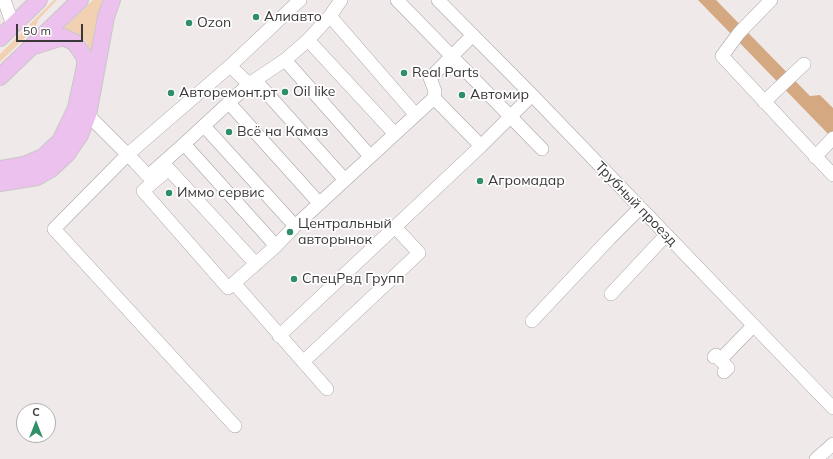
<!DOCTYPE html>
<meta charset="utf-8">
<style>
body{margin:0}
#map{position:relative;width:833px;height:459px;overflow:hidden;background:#f0e9ea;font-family:Mulish,sans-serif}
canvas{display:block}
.north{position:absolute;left:16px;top:403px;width:40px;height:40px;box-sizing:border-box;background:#fff;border:1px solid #b1afb0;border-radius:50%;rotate:0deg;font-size:11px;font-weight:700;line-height:16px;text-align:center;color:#3b3839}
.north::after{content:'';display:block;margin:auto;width:14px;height:18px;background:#2f8f68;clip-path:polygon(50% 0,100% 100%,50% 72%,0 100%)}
.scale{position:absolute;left:16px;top:24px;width:67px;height:18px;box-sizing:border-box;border:2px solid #3b3839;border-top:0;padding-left:5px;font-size:12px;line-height:14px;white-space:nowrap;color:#3b3839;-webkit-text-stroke:3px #fff;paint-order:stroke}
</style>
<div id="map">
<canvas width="833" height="459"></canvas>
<div class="north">С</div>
<div class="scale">50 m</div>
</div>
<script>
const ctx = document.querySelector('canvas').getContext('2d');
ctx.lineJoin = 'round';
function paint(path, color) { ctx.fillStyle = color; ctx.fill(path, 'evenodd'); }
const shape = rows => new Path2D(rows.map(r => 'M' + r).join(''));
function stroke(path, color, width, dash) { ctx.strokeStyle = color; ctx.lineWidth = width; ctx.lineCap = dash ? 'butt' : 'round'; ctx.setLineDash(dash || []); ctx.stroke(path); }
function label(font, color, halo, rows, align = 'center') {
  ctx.font = font + ' Mulish,sans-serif'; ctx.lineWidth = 3.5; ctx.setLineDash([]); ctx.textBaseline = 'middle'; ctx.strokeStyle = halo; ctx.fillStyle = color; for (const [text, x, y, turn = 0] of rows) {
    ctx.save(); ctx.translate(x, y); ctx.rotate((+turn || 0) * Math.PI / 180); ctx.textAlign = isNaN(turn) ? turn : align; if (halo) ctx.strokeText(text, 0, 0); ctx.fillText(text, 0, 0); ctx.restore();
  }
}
const green = shape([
 [54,0,57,0,38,20,35,28,0,62,0,54],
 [93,0,104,0,93,61,89,47,86,41,70,31,62,30]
]);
const forest = shape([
 [698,0,716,0,810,96,820,95,833,108,833,139]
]);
const minor = shape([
 [4,0,13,25],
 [397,0,542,149],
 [438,0,532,95,833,408],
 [771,0,739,33,722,56,833,175],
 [330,16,415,114],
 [308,40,395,134],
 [285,60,370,156],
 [230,66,249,84],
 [255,80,345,180],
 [434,98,481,146],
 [764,102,804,64],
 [229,103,319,203],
 [88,115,135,162,148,176,184,144,249,84,285,60,308,40,330,16,341,0],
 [204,126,295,226],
 [184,144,276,246],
 [815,157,833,138],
 [163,163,256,264],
 [163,174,143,191,228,288,234,283,327,389],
 [234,283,276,246,295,226,434,98,435,91,430,78,473,35],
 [611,294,666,235],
 [532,321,609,239,640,208],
 [279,336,481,146,532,95],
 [714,357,716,355,728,368,724,372],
 [720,360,753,326],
 [303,362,419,253,395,227],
 [235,426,54,229,127,155,230,66,300,0],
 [816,459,833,444]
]);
const major = shape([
 [0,38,39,0],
 [0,77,80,0],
 [0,169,24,165,43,157,60,141,68,125,76,108,85,66,85,58,80,50,74,42,63,37,31,47],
 [0,183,37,177,51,169,67,154,80,135,88,115,106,17,112,0]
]);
const markers = [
 [256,17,4,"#2f8f68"],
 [189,23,4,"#2f8f68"],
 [404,73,4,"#2f8f68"],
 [285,92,4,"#2f8f68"],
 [171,93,4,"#2f8f68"],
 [462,95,4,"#2f8f68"],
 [229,132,4,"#2f8f68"],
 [480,181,4,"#2f8f68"],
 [169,193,4,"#2f8f68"],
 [290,232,4,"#2f8f68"],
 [294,279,4,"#2f8f68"]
];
const poiNames = [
 ["Алиавто",264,17],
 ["Ozon",197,23],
 ["Real Parts",412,73],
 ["Oil like",293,92],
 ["Авторемонт.рт",179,93],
 ["Автомир",470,95],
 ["Всё на Камаз",237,132],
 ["Агромадар",488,181],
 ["Иммо сервис",177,193],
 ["Центральный",298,224],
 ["авторынок",298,240],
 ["СпецРвд Групп",302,279]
];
const streetNames = [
 ["Трубный проезд",636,204,46]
];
paint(green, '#f2d1b2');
paint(forest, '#d4a982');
stroke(minor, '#a9a3a4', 14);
stroke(major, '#c8c7c8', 18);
stroke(minor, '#fff', 13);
stroke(major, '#ecc1ed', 16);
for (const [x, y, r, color] of markers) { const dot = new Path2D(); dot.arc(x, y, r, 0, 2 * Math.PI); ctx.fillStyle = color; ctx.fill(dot); stroke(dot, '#fff', 1.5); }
label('14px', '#3b3839', '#fff', poiNames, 'left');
label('14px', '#3b3839', '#fff', streetNames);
</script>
